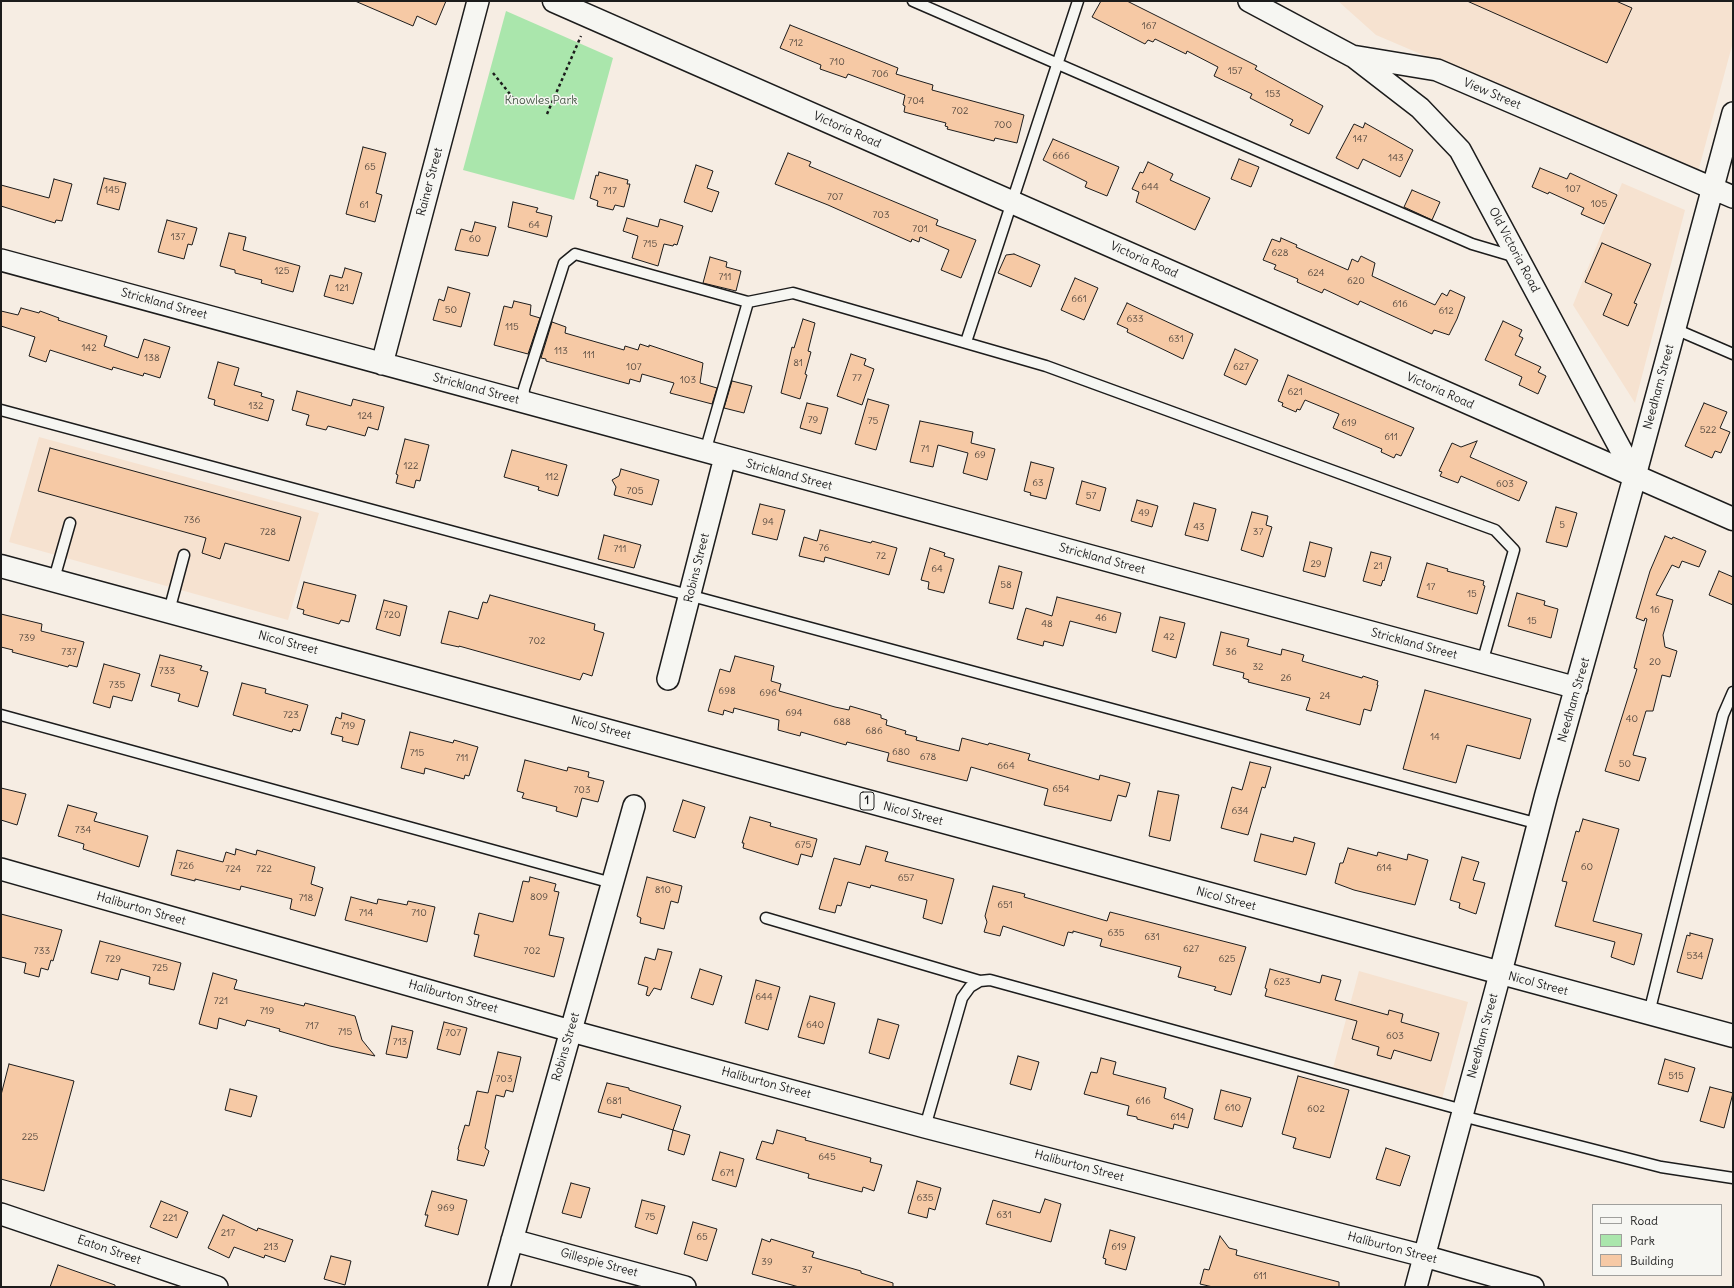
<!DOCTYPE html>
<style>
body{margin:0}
#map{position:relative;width:1734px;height:1288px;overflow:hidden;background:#f6ede3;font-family:Delius,sans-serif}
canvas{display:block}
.frame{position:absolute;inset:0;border:2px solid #1c1c1c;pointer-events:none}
.legend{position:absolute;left:1592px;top:1204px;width:130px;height:72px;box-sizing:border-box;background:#f6f6f2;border:1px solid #9f9f9c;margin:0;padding:5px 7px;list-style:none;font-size:12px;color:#1c1c1c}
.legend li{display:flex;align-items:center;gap:8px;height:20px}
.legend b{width:20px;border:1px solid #9f9f9c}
</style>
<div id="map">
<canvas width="1734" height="1288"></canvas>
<div class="frame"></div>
<ul class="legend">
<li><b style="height:5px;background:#f6f6f2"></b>Road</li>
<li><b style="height:11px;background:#aae6ac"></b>Park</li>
<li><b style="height:11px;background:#f6c9a5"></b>Building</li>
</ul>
</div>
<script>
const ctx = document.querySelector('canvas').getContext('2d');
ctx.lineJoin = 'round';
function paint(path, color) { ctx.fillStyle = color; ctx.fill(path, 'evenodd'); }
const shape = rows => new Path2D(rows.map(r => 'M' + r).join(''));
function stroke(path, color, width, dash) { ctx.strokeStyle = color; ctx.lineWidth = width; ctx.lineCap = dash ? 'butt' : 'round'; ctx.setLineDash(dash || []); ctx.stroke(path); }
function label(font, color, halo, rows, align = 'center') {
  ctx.font = font + ' Delius,sans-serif'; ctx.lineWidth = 3; ctx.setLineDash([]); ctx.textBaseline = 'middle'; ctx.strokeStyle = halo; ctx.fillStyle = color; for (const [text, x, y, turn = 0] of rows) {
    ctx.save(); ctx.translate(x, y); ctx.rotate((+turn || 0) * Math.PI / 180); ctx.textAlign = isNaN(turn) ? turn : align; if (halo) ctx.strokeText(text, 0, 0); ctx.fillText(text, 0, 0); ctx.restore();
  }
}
const built = shape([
 [1338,1,1733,1,1733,42,1698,172,1376,35],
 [1622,183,1685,210,1635,403,1573,305],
 [39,437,319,513,288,620,9,542],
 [1359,971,1468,1002,1442,1099,1333,1068]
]);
const green = shape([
 [506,11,613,58,574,200,463,170]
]);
const building = shape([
 [355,1,446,1,436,25,417,16,413,26,355,1],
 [1101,1,1127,1,1257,66,1255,69,1323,106,1309,134,1290,125,1293,120,1250,98,1252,94,1214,76,1218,67,1187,51,1186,54,1155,39,1153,42,1148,40,1145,44,1092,17,1101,1],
 [1467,1,1616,1,1632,8,1607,63,1467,1],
 [790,25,898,68,896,74,933,85,932,90,1024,115,1017,143,995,138,994,141,947,129,948,127,945,126,946,123,904,112,905,106,903,105,905,95,848,74,846,78,820,69,821,65,780,48,790,25],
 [1365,123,1413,150,1400,177,1363,159,1358,169,1336,158,1354,124,1363,128,1365,123],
 [1053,139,1119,167,1107,196,1085,187,1087,182,1043,160,1053,139],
 [363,147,386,153,376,193,382,195,375,222,346,214,363,147],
 [788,153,811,162,809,166,938,220,936,225,976,240,961,278,941,270,949,250,920,237,919,242,912,239,911,242,828,205,775,184,788,153],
 [1239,159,1259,167,1251,187,1231,179,1239,159],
 [1148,162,1173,174,1170,180,1210,198,1195,230,1136,202,1139,192,1132,189,1140,172,1143,173,1148,162],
 [696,165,713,171,707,188,719,192,712,212,684,202,696,165],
 [1540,168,1567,179,1570,173,1617,195,1604,224,1581,214,1584,208,1549,192,1548,194,1532,187,1540,168],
 [599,172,628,180,627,184,630,184,624,207,615,205,613,210,597,206,598,201,590,198,596,175,598,176,599,172],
 [104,178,126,183,119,210,97,204,104,178],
 [54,179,72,184,62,221,56,220,55,223,1,206,1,185,49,198,54,179],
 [1412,190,1440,202,1432,220,1404,207,1412,190],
 [513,202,538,208,536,212,552,216,547,237,508,227,513,202],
 [627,218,658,227,660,219,683,226,677,245,674,244,673,246,664,244,658,266,632,258,638,236,623,231,627,218],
 [167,220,197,228,192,245,188,244,184,259,158,252,167,220],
 [475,222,496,227,488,256,455,250,461,229,472,232,475,222],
 [229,233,246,237,243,250,300,266,293,292,261,283,262,280,235,273,235,270,220,266,229,233],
 [1281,238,1297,245,1296,247,1348,270,1352,259,1358,262,1361,256,1375,263,1372,276,1435,305,1442,293,1447,296,1450,290,1465,297,1457,319,1449,335,1434,330,1432,334,1360,301,1358,305,1324,289,1322,293,1297,282,1298,279,1274,269,1276,265,1263,260,1272,239,1280,242,1281,238],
 [1602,243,1651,264,1634,303,1637,304,1628,326,1603,315,1612,294,1585,282,1602,243],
 [1014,254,1040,265,1031,287,998,273,1006,255,1014,254],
 [710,257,727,262,726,267,741,271,736,291,703,283,710,257],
 [345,268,362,273,353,304,324,296,330,275,342,278,345,268],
 [1075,278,1098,288,1084,320,1061,310,1075,278],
 [448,287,470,293,461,327,433,320,439,299,444,301,448,287],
 [514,301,531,305,530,315,540,318,528,354,494,345,504,306,512,308,514,301],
 [1127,303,1193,334,1183,359,1127,332,1128,329,1117,324,1127,303],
 [21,308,39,313,40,311,59,318,58,320,107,336,104,346,138,358,144,339,170,347,160,378,144,373,143,376,113,367,112,370,50,350,46,362,29,356,35,337,1,326,1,311,18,315,21,308],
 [803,319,815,323,808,351,811,352,805,374,807,375,800,399,781,393,792,347,794,348,803,319],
 [1503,321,1522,330,1519,336,1523,338,1515,355,1541,367,1538,372,1546,376,1538,394,1519,385,1522,377,1485,360,1503,321],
 [552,322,566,327,565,333,624,350,625,346,638,350,640,344,649,347,649,345,703,363,700,383,717,388,712,404,670,393,674,383,642,374,640,382,630,379,629,384,546,361,546,359,541,358,552,322],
 [1235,349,1258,360,1246,385,1224,375,1235,349],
 [851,354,866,359,864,365,874,369,862,405,837,396,851,354],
 [218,362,239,368,234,385,262,393,261,396,274,400,268,421,214,405,215,400,208,398,218,362],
 [1288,375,1414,428,1401,456,1396,454,1394,458,1381,452,1382,449,1333,428,1339,414,1305,400,1300,410,1297,409,1296,412,1282,406,1283,403,1278,401,1288,375],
 [732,381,752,386,744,413,724,408,732,381],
 [297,391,351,406,353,399,384,407,378,430,368,427,365,436,328,426,326,430,306,425,309,415,292,410,297,391],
 [868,399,889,405,876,450,855,444,868,399],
 [807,403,828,408,821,434,800,428,807,403],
 [1704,403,1727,412,1720,428,1730,432,1721,453,1715,451,1712,458,1685,446,1704,403],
 [920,421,973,432,971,443,995,449,987,480,963,473,968,453,938,445,933,467,910,462,920,421],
 [405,439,429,445,420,481,416,480,414,488,396,483,398,475,396,474,405,439],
 [1477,441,1470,457,1527,482,1519,501,1461,476,1458,483,1440,476,1442,472,1439,471,1452,443,1461,447,1477,441],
 [50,448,301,517,289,561,225,543,220,559,202,553,206,538,38,491,50,448],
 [512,450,567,465,558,496,538,490,539,487,504,477,512,450],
 [1031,462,1054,468,1046,499,1030,495,1031,493,1024,491,1031,462],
 [621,469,659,480,652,505,614,495,616,487,612,480,619,476,621,469],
 [1082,481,1106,488,1100,511,1076,504,1082,481],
 [1137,500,1158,506,1152,527,1131,521,1137,500],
 [1194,503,1216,509,1208,541,1185,535,1194,503],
 [760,504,785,510,777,540,752,534,760,504],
 [1556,507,1577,513,1567,547,1546,542,1556,507],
 [1252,512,1268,516,1266,525,1272,527,1263,557,1241,550,1252,512],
 [820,530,871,543,872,541,897,548,889,575,825,557,824,562,799,556,804,537,817,541,820,530],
 [604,535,641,545,634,568,598,559,604,535],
 [1665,536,1672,539,1673,537,1706,551,1699,567,1682,561,1679,568,1672,565,1656,595,1673,600,1663,635,1665,647,1677,651,1670,677,1662,675,1653,711,1646,711,1633,755,1646,758,1639,781,1605,771,1637,669,1634,668,1647,619,1645,618,1644,621,1636,618,1650,571,1665,536],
 [1310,542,1332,548,1325,577,1303,571,1310,542],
 [930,548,945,553,944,556,954,559,944,593,928,589,929,582,921,580,930,548],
 [1371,552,1391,557,1384,581,1383,580,1381,586,1363,581,1371,552],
 [1427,563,1448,569,1447,571,1484,581,1483,585,1485,586,1477,614,1417,597,1427,563],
 [999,566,1022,572,1013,609,989,603,999,566],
 [1719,571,1733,577,1733,605,1709,595,1719,571],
 [304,582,356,595,349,622,341,620,339,624,303,614,304,610,297,608,304,582],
 [1517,593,1545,601,1544,605,1558,609,1551,638,1508,626,1517,593],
 [490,595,595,624,594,630,604,633,592,676,583,673,580,680,459,646,459,647,441,643,449,611,478,619,483,602,487,603,490,595],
 [1057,597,1121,613,1116,633,1070,621,1063,646,1044,641,1043,646,1017,639,1026,608,1052,616,1057,597],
 [384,600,407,606,400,636,376,629,384,600],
 [1,614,42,624,41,631,84,642,77,667,69,665,68,667,12,652,13,650,1,647,1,614],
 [1160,617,1185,623,1176,658,1152,651,1160,617],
 [1221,632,1249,639,1247,646,1281,655,1282,649,1297,653,1304,655,1302,661,1362,678,1363,676,1378,681,1377,685,1378,685,1371,711,1364,709,1360,725,1306,710,1310,698,1248,682,1249,680,1243,678,1244,673,1213,665,1221,632],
 [160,655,202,666,200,670,208,672,198,707,178,701,180,694,151,686,160,655],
 [735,656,774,666,771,681,781,684,779,691,835,707,849,710,850,706,881,715,881,718,887,720,886,725,906,731,905,734,917,737,916,740,959,751,962,738,988,745,989,743,1030,754,1028,760,1099,780,1100,775,1130,783,1126,797,1118,795,1111,821,1044,805,1048,789,971,767,967,781,887,761,889,753,847,742,846,745,801,732,800,736,778,730,779,720,734,708,733,713,724,710,723,715,708,711,720,669,730,672,735,656],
 [104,664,140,674,132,701,113,696,110,708,93,703,104,664],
 [242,683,266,689,265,693,308,705,300,731,293,729,292,732,233,715,242,683],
 [1425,690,1531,719,1520,759,1467,745,1456,783,1403,769,1425,690],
 [342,713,365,720,358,745,342,741,343,737,331,734,336,717,341,719,342,713],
 [410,732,453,743,454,740,478,747,469,776,465,775,464,779,425,768,424,774,401,768,410,732],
 [525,760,567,771,568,767,589,772,588,777,604,781,598,802,582,798,577,817,556,811,557,807,522,798,524,793,517,791,525,760],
 [1250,762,1271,767,1265,788,1262,787,1248,835,1221,828,1232,787,1242,790,1250,762],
 [1,788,26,794,17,825,1,820,1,788],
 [1158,791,1179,795,1170,841,1149,836,1158,791],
 [683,800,705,807,695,838,673,831,683,800],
 [68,805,97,813,94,821,148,836,139,867,83,849,84,844,58,836,68,805],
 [750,817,771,823,770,826,817,839,812,857,801,854,798,865,743,848,744,843,742,843,750,817],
 [1583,819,1619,829,1593,921,1642,934,1634,965,1611,957,1615,942,1555,926,1567,882,1562,881,1576,831,1579,832,1583,819],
 [1261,834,1293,842,1294,837,1315,843,1306,875,1254,861,1261,834],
 [866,846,888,852,885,861,954,879,942,924,923,918,927,900,871,885,870,888,848,882,841,906,837,905,835,913,819,909,834,858,860,865,866,846],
 [1348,848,1377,856,1378,852,1407,860,1408,854,1428,860,1415,905,1354,890,1335,883,1340,863,1343,863,1348,848],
 [236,849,256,855,257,850,315,867,311,884,323,888,315,916,290,909,292,899,241,886,240,890,195,879,195,881,171,875,177,850,223,862,226,852,235,855,236,849],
 [1462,857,1479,862,1473,880,1485,883,1476,914,1459,908,1460,903,1450,900,1462,857],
 [530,877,556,884,554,891,559,892,549,935,564,938,554,977,474,956,479,935,474,934,479,913,513,922,523,881,529,882,530,877],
 [647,877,682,886,678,903,671,901,664,929,640,923,641,918,637,916,647,877],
 [993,886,1025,894,1024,897,1107,921,1110,912,1246,947,1231,995,1214,990,1216,987,1178,977,1181,967,1100,946,1102,939,1073,931,1073,933,1068,932,1064,946,1003,926,1000,936,984,932,987,922,985,916,993,886],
 [351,897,377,904,378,899,407,905,408,901,435,907,427,942,345,920,351,897],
 [1,914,62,930,53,961,51,960,48,970,41,968,39,977,24,973,26,963,1,957,1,914],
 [1690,933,1713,939,1702,979,1677,972,1687,935,1690,936,1690,933],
 [100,941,181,963,174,990,149,984,150,977,121,969,118,980,91,973,100,941],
 [658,949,672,952,661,990,654,988,649,996,646,995,648,987,638,984,645,957,655,960,658,949],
 [700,969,722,976,713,1005,691,998,700,969],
 [1270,969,1320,983,1322,975,1341,980,1335,1000,1388,1015,1389,1010,1403,1014,1401,1022,1439,1033,1431,1061,1394,1050,1391,1059,1377,1055,1379,1047,1352,1039,1357,1021,1265,996,1267,989,1265,988,1270,969],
 [213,973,237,980,234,989,304,1006,305,1003,355,1016,362,1040,375,1056,330,1046,279,1031,280,1029,247,1020,245,1026,219,1018,217,1029,199,1024,213,973],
 [756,980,780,987,768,1030,745,1023,756,980],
 [810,996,835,1003,824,1044,798,1037,810,996],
 [878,1019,899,1025,889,1059,869,1053,878,1019],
 [444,1022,467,1028,460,1055,437,1049,444,1022],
 [392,1026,413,1031,407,1058,386,1054,392,1026],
 [498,1052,521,1057,513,1092,506,1090,504,1097,496,1095,485,1148,489,1151,484,1166,457,1160,459,1150,458,1149,465,1125,469,1126,477,1091,488,1093,498,1052],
 [1018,1056,1039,1062,1031,1090,1010,1084,1018,1056],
 [1101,1058,1116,1062,1113,1074,1166,1088,1164,1098,1193,1109,1188,1128,1174,1124,1173,1129,1137,1119,1137,1117,1127,1115,1129,1106,1084,1094,1091,1072,1097,1073,1101,1058],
 [1665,1059,1695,1068,1688,1092,1658,1084,1665,1059],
 [9,1064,74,1081,44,1191,1,1179,1,1095,9,1064],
 [1298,1076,1349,1090,1330,1158,1293,1148,1296,1138,1282,1134,1298,1076],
 [607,1083,629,1088,629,1090,681,1106,673,1130,622,1114,621,1118,598,1112,607,1083],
 [1710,1087,1733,1093,1724,1128,1700,1121,1710,1087],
 [230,1089,257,1096,251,1117,225,1110,230,1089],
 [1221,1090,1251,1098,1242,1127,1214,1119,1221,1090],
 [673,1130,690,1135,684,1155,668,1150,673,1130],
 [777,1130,806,1138,805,1140,871,1158,870,1162,882,1165,874,1191,863,1187,862,1192,808,1178,809,1174,756,1159,762,1141,773,1144,777,1130],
 [1386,1148,1410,1156,1400,1186,1376,1179,1386,1148],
 [720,1152,744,1159,736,1187,712,1180,720,1152],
 [917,1181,941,1188,935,1210,929,1208,927,1218,908,1213,917,1181],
 [571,1183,590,1188,581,1218,562,1213,571,1183],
 [432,1191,467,1200,458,1235,425,1226,428,1215,425,1215,432,1191],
 [1045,1199,1061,1204,1051,1242,986,1224,993,1200,1040,1213,1045,1199],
 [642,1200,665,1206,657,1234,635,1227,642,1200],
 [161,1201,188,1212,177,1238,150,1227,161,1201],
 [223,1215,257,1231,258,1228,293,1240,285,1262,265,1255,264,1258,234,1247,229,1258,208,1248,223,1215],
 [693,1222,717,1229,707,1261,684,1254,693,1222],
 [1110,1230,1135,1237,1126,1270,1105,1264,1106,1259,1103,1258,1110,1230],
 [1220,1236,1229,1248,1237,1250,1236,1255,1339,1282,1339,1287,1213,1287,1200,1284,1204,1269,1209,1270,1220,1236],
 [762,1239,770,1242,771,1239,814,1252,812,1257,861,1271,861,1273,893,1283,893,1287,799,1287,752,1274,762,1239],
 [331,1256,351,1261,345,1285,324,1279,331,1256],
 [58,1265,115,1285,115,1287,50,1287,58,1265]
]);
const path = shape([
 [493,73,514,99],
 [547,114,581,36]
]);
const service = shape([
 [913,1,1472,244,1516,257],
 [748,302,793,293,1046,366,1495,530,1514,550,1482,663],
 [1675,329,1733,354],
 [966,342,1078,1],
 [523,402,524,389,564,263,575,254,748,302,705,452],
 [1,410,1539,824],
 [54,579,70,523],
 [169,611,184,555],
 [1,715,612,883],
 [766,918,980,981],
 [1649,1013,1723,715,1733,692],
 [1462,1116,1661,1167,1733,1178],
 [925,1127,962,998,970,987,980,981,990,980,1463,1110]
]);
const minor = shape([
 [1249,1,1352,56,1437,70,1733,197],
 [1354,57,1420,108,1460,150,1635,476],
 [1,260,1577,688],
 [382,364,478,1],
 [1635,476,1733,113],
 [668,679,725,457],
 [1,869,571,1031,925,1127,1424,1256,1533,1287],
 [1,1214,217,1287],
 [512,1240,685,1287],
 [499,1287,634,806],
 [1416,1287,1500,974]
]);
const tertiary = shape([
 [554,1,1635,476]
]);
const secondary = shape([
 [1500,974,1546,796,1635,476,1733,519]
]);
const trunk = shape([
 [1,566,1733,1036]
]);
const numberNames = [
 ["167",1149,26],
 ["712",796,43],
 ["710",837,62],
 ["157",1235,71],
 ["706",880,74],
 ["153",1273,94],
 ["704",916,101],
 ["702",960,111],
 ["700",1003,125],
 ["147",1360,139],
 ["666",1061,156],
 ["143",1396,158],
 ["65",370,167],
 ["644",1150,187],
 ["107",1573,189],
 ["145",112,190],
 ["717",610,191],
 ["707",835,197],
 ["105",1599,204],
 ["61",364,205],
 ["703",881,215],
 ["64",534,225],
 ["701",920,229],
 ["137",178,237],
 ["60",475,239],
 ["715",650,244],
 ["628",1280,253],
 ["125",282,271],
 ["624",1316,273],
 ["711",725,277],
 ["620",1356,281],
 ["121",342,288],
 ["661",1079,299],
 ["616",1400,304],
 ["50",451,310],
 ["612",1446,311],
 ["633",1135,319],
 ["115",512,327],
 ["631",1176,339],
 ["142",89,348],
 ["113",561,351],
 ["111",589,355],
 ["138",152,358],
 ["81",798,363],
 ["107",634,367],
 ["627",1241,367],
 ["77",857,378],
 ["103",688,380],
 ["621",1295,392],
 ["132",256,406],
 ["124",365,416],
 ["79",813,420],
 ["75",873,421],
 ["619",1349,423],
 ["522",1708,430],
 ["611",1391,437],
 ["71",925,449],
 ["69",980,455],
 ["122",411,466],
 ["112",552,477],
 ["63",1038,483],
 ["603",1505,484],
 ["705",635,491],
 ["57",1091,496],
 ["49",1144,513],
 ["736",192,520],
 ["94",768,522],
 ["5",1562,525],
 ["43",1199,527],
 ["728",268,532],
 ["37",1258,532],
 ["76",824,548],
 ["711",620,549],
 ["72",881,556],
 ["29",1316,564],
 ["21",1378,566],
 ["64",937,569],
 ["58",1006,585],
 ["17",1431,587],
 ["15",1472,594],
 ["16",1655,610],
 ["720",392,615],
 ["46",1101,618],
 ["15",1532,621],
 ["48",1047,624],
 ["42",1169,637],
 ["739",27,638],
 ["702",537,641],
 ["737",69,652],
 ["36",1231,652],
 ["20",1655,662],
 ["32",1258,667],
 ["733",167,671],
 ["26",1286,678],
 ["735",117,685],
 ["698",727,691],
 ["696",768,693],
 ["24",1325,696],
 ["694",794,713],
 ["723",291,715],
 ["40",1632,719],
 ["688",842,722],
 ["719",348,726],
 ["686",874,731],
 ["14",1435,737],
 ["680",901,752],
 ["715",417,753],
 ["678",928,757],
 ["711",462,758],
 ["50",1625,764],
 ["664",1006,766],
 ["654",1061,789],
 ["703",582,790],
 ["634",1240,811],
 ["734",83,830],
 ["675",803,845],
 ["726",186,866],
 ["60",1587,867],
 ["614",1384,868],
 ["724",233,869],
 ["722",264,869],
 ["657",906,878],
 ["810",663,890],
 ["809",539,897],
 ["718",306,898],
 ["651",1005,905],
 ["714",366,913],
 ["710",419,913],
 ["635",1116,933],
 ["631",1152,937],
 ["627",1191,949],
 ["733",42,951],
 ["702",532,951],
 ["534",1695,956],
 ["729",113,959],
 ["625",1227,959],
 ["725",160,968],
 ["623",1282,982],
 ["644",764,997],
 ["721",221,1001],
 ["719",267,1011],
 ["640",815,1025],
 ["717",312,1026],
 ["715",345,1032],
 ["707",453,1033],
 ["603",1395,1036],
 ["713",400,1042],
 ["515",1676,1076],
 ["703",504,1079],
 ["681",614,1101],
 ["616",1143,1101],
 ["610",1233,1108],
 ["602",1316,1109],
 ["614",1178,1117],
 ["225",30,1137],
 ["645",827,1157],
 ["671",727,1173],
 ["635",925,1198],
 ["969",446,1208],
 ["631",1004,1215],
 ["75",650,1217],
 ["221",170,1218],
 ["217",228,1233],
 ["65",702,1237],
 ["213",271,1247],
 ["619",1119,1247],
 ["39",767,1262],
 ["37",807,1270],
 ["611",1260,1276]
];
const shields = [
 [867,801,14]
];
const shieldNames = [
 ["1",867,801]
];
const streetNames = [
 ["View Street",1492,94,23],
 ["Victoria Road",847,130,24],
 ["Rainer Street",430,182,-75],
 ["Old Victoria Road",1514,250,62],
 ["Victoria Road",1144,260,24],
 ["Strickland Street",164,304,15],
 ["Needham Street",1659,387,-75],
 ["Strickland Street",476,389,15],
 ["Victoria Road",1440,391,24],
 ["Strickland Street",789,475,15],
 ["Strickland Street",1102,559,15],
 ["Robins Street",697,568,-76],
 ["Nicol Street",288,643,15],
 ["Strickland Street",1414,644,15],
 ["Needham Street",1574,700,-74],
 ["Nicol Street",601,728,15],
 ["Nicol Street",913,814,15],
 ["Nicol Street",1226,899,15],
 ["Haliburton Street",141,909,16],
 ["Nicol Street",1538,984,15],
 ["Haliburton Street",453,997,16],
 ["Needham Street",1483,1036,-75],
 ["Robins Street",566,1047,-74],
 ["Haliburton Street",766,1083,15],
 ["Haliburton Street",1079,1166,15],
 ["Haliburton Street",1392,1248,15],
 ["Eaton Street",109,1250,19],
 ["Gillespie Street",599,1263,15]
];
const parkNames = [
 ["Knowles Park",541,101]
];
paint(built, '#f6e2d0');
paint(green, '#aae6ac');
paint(building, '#f6c9a5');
stroke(building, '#1c1c1c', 1);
stroke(service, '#1c1c1c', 13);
stroke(minor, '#1c1c1c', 24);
stroke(tertiary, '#1c1c1c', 25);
stroke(secondary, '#1c1c1c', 25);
stroke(trunk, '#1c1c1c', 25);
stroke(path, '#1c1c1c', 2.5, [3, 3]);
stroke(service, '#f6f6f2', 10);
stroke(minor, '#f6f6f2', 21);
stroke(tertiary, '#f6f6f2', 22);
stroke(secondary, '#f6f6f2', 22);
stroke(trunk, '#f6f6f2', 22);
label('10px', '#52473e', null, numberNames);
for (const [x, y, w] of shields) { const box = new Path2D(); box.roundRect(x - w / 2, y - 9, w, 18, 3); ctx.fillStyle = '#f6f6f2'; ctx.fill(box); stroke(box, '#1c1c1c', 1); }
label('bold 11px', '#1c1c1c', null, shieldNames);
label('12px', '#1c1c1c', '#f6f6f2', streetNames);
label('12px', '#475947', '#f6f6f2', parkNames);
</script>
